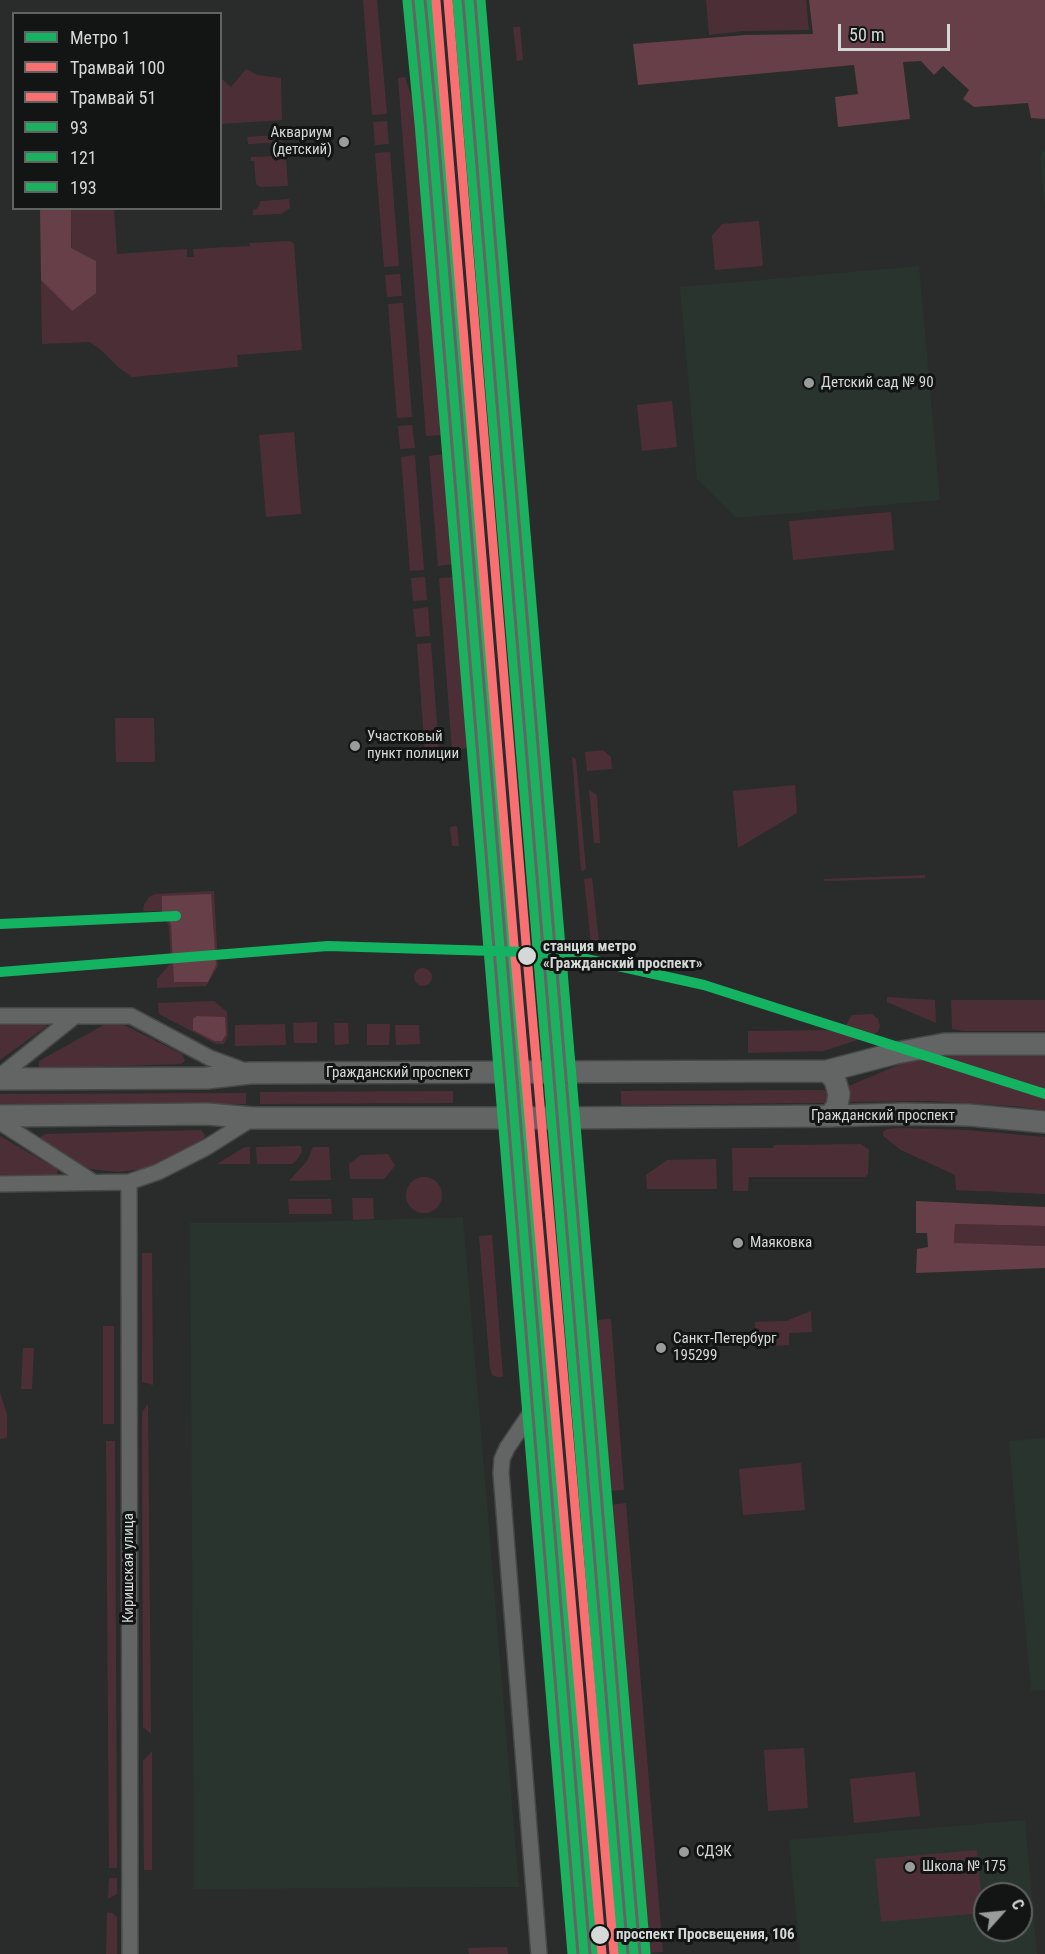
<!DOCTYPE html>
<meta charset="utf-8">
<style>
body{margin:0}
#map{position:relative;width:1045px;height:1954px;overflow:hidden;background:#292c2b;font-family:"Roboto Condensed",sans-serif}
canvas{display:block}
.legend{position:absolute;left:12px;top:12px;width:210px;height:198px;box-sizing:border-box;background:#121514;border:2px solid #606362;margin:0;padding:8px 10px;list-style:none;font-size:18px;color:#d4d8d6}
.legend li{display:flex;align-items:center;gap:12px;height:30px}
.legend b{width:30px;border:2px solid #606362}
.north{position:absolute;left:973px;top:1882px;width:60px;height:60px;box-sizing:border-box;background:#121514;border:2px solid #606362;border-radius:50%;rotate:63deg;font-size:16px;font-weight:700;line-height:24px;text-align:center;color:#d4d8d6}
.north::after{content:'';display:block;margin:auto;width:21px;height:27px;background:#989c9a;clip-path:polygon(50% 0,100% 100%,50% 72%,0 100%)}
.scale{position:absolute;left:838px;top:24px;width:112px;height:27px;box-sizing:border-box;border:3px solid #d4d8d6;border-top:0;padding-left:8px;font-size:18px;line-height:21px;white-space:nowrap;color:#d4d8d6;-webkit-text-stroke:4px #121514;paint-order:stroke}
</style>
<div id="map">
<canvas width="1045" height="1954"></canvas>
<ul class="legend">
<li><b style="height:8px;background:#13b361"></b>Метро 1</li>
<li><b style="height:8px;background:#f87072"></b>Трамвай 100</li>
<li><b style="height:8px;background:#f87072"></b>Трамвай 51</li>
<li><b style="height:8px;background:#1bb15f"></b>93</li>
<li><b style="height:8px;background:#1bb15f"></b>121</li>
<li><b style="height:8px;background:#1bb15f"></b>193</li>
</ul>
<div class="north">С</div>
<div class="scale">50 m</div>
</div>
<script>
const ctx = document.querySelector('canvas').getContext('2d');
ctx.lineJoin = 'round';
function paint(path, color) { ctx.fillStyle = color; ctx.fill(path, 'evenodd'); }
const shape = rows => new Path2D(rows.map(r => 'M' + r).join(''));
function stroke(path, color, width, dash) { ctx.strokeStyle = color; ctx.lineWidth = width; ctx.lineCap = dash ? 'butt' : 'round'; ctx.setLineDash(dash || []); ctx.stroke(path); }
function label(font, color, halo, rows, align = 'center') {
  ctx.font = font + ' "Roboto Condensed",sans-serif'; ctx.lineWidth = 6; ctx.setLineDash([]); ctx.textBaseline = 'middle'; ctx.strokeStyle = halo; ctx.fillStyle = color; for (const [text, x, y, turn = 0] of rows) {
    ctx.save(); ctx.translate(x, y); ctx.rotate((+turn || 0) * Math.PI / 180); ctx.textAlign = isNaN(turn) ? turn : align; if (halo) ctx.strokeText(text, 0, 0); ctx.fillText(text, 0, 0); ctx.restore();
  }
}
const built = shape([
 [1045,147,1045,208,1040,159],
 [919,266,940,500,736,518,697,479,680,287],
 [463,1217,519,1887,194,1889,190,1223,276,1223],
 [1045,1438,1045,1690,1031,1691,1009,1441],
 [1025,1820,1037,1954,800,1954,789,1840],
 [985,1894,1021,1894,1021,1930,985,1930]
]);
const green = shape([
 [363,0,377,0,387,114,372,115],
 [706,0,806,0,809,30,744,31,709,35],
 [513,27,520,27,523,60,517,61],
 [246,69,257,75,281,78,282,120,221,124,221,78,231,87],
 [405,77,416,111,442,435,426,436,398,78],
 [387,121,389,144,375,145,373,122],
 [281,135,281,142,248,144,247,137],
 [390,152,399,266,384,267,375,153],
 [282,156,286,159,288,186,260,187,256,184,254,161,251,161,251,157],
 [289,199,290,208,281,214,253,215,253,210,257,209,261,201],
 [71,209,114,209,117,254,187,249,187,257,194,257,193,249,250,246,250,243,290,241,294,244,302,350,237,355,238,367,132,377,119,368,102,351,90,342,42,344,41,280,72,311],
 [759,221,763,266,715,270,712,236,722,224],
 [400,274,402,296,387,297,385,275],
 [403,303,412,417,397,418,388,304],
 [672,401,677,447,642,451,637,405],
 [412,425,415,448,400,449,398,426],
 [294,432,301,514,266,517,259,435],
 [445,454,454,564,438,566,429,456],
 [415,455,424,570,410,571,401,457],
 [891,512,894,550,793,560,789,521],
 [425,577,427,600,413,601,411,578],
 [456,577,469,746,461,750,452,751,439,578],
 [428,607,430,636,416,637,413,609],
 [431,643,439,751,425,753,417,644],
 [115,718,154,718,155,762,116,762],
 [603,750,611,757,612,769,587,771,585,752],
 [572,756,576,760,586,869,583,871,581,870],
 [795,785,797,813,738,848,733,791],
 [589,790,597,795,600,843,594,843],
 [457,826,459,846,452,846,450,827],
 [925,875,925,878,824,881,824,879],
 [592,878,599,942,591,943,584,879],
 [214,891,218,966,206,986,157,988,157,979,171,963,169,926,160,911,143,911,144,905,149,897,155,894],
 '414 977a9 9 0 1 1 18 0a9 9 0 1 1-18 0Z',
 [887,997,935,1000,936,1023,887,1002],
 [951,1000,1045,1000,1045,1031,965,1031,952,1029],
 [214,1001,227,1012,228,1035,224,1044,216,1044,159,1014,158,1003],
 [872,1014,878,1019,880,1026,878,1032,873,1035,823,1051,748,1053,748,1031,843,1030,852,1015],
 [109,1022,118,1022,182,1054,185,1061,181,1064,41,1069,39,1067,39,1061],
 [317,1022,317,1043,294,1043,293,1023],
 [0,1023,44,1023,47,1026,0,1060],
 [334,1023,348,1023,349,1044,335,1045],
 [285,1024,286,1045,235,1046,235,1025],
 [367,1024,390,1024,389,1045,367,1045],
 [395,1025,419,1025,420,1044,396,1045],
 [1045,1055,1045,1110,1012,1106,930,1101,848,1102,844,1088,910,1060,930,1056],
 [823,1090,828,1092,830,1097,828,1102,823,1103,621,1105,621,1091],
 [453,1091,453,1103,260,1104,260,1092],
 [246,1093,246,1104,0,1106,0,1094],
 [902,1128,967,1130,1045,1137,1045,1194,956,1190,955,1175,901,1150,883,1136,883,1132,887,1129],
 [201,1130,205,1135,203,1141,150,1168,118,1172,90,1169,42,1145,39,1138,45,1134],
 [0,1136,57,1169,58,1175,56,1176,0,1177],
 [861,1144,869,1150,868,1174,865,1177,749,1177,748,1191,733,1191,732,1148,773,1148,774,1145],
 [301,1146,302,1152,296,1161,292,1164,257,1164,256,1147],
 [245,1147,250,1147,250,1164,217,1164],
 [313,1147,329,1147,331,1180,289,1181,307,1161],
 [388,1154,395,1166,384,1179,350,1179,349,1164,361,1155],
 [716,1159,717,1189,647,1189,646,1175,667,1160],
 '406 1195a18 18 0 1 1 36 0a18 18 0 1 1-36 0Z',
 [352,1198,373,1198,374,1219,353,1220],
 [288,1199,331,1199,332,1214,289,1214],
 [955,1224,1045,1226,1045,1246,954,1244],
 [492,1235,503,1377,497,1377,492,1375,490,1368,479,1236],
 [142,1253,152,1253,153,1385,142,1382],
 [811,1311,812,1332,789,1333,789,1345,756,1347,755,1322,786,1321],
 [611,1319,624,1490,607,1491,594,1339,598,1327,598,1320],
 [103,1326,114,1326,114,1424,103,1424],
 [23,1348,34,1348,32,1389,21,1389],
 [0,1392,7,1415,7,1438,0,1439],
 [148,1404,151,1734,143,1727,142,1412],
 [106,1441,115,1441,117,1868,109,1868],
 [801,1463,805,1510,743,1515,739,1469],
 [626,1503,663,1952,646,1953,609,1505],
 [804,1748,808,1808,768,1811,764,1750],
 [152,1751,152,1870,144,1870,143,1761],
 [915,1772,920,1816,854,1823,850,1779],
 [977,1850,983,1913,881,1922,875,1859],
 [109,1878,117,1878,117,1894,108,1899],
 [107,1912,112,1913,117,1917,117,1954,106,1954],
 [507,1947,508,1954,469,1954,468,1948]
]);
const forest = shape([
 [809,0,1045,0,1045,119,1031,118,1028,103,974,107,963,99,969,90,943,66,934,75,921,61,903,62,910,119,838,127,835,97,858,94,854,65,638,85,633,44,745,35,813,34],
 [71,209,71,248,96,261,96,293,72,311,41,280,40,210],
 [211,894,216,965,208,982,174,982,171,924,162,911,162,896],
 [197,1016,225,1017,226,1034,222,1041,215,1041,193,1030,193,1019],
 [916,1201,1045,1207,1045,1226,955,1224,954,1243,1045,1246,1045,1268,916,1273,917,1249,928,1247,927,1233,916,1233]
]);
const street = shape([
 [0,1016,131,1016,210,1058,248,1072],
 [0,1076,75,1016],
 [0,1122,93,1182],
 [129,1182,130,1954],
 [0,1184,129,1182,158,1172,207,1147,253,1118],
 [538,1402,507,1448,502,1459,501,1473,539,1954]
]);
const secondary = shape([
 [419,0,431,122,584,1954],
 [469,0,634,1954],
 [827,1071,835,1080,839,1094,837,1106,830,1116],
 [0,1079,207,1078,250,1073,827,1071,896,1053,945,1044,1045,1044],
 [0,1116,207,1114,253,1118,563,1118,830,1116,903,1114,969,1115,1045,1122]
]);
const bus1 = shape([
 [419,0,431,122,584,1954],
 [469,0,634,1954]
]);
const bus2 = shape([
 [407,1,419,123,572,1954],
 [457,1,622,1954]
]);
const bus3 = shape([
 [431,0,443,121,596,1953],
 [481,0,646,1953]
]);
const tram1 = shape([
 [448,0,527,956,614,1954]
]);
const tram2 = shape([
 [436,1,515,957,602,1954]
]);
const metro1 = shape([
 [0,924,176,916],
 [0,972,328,946,559,953,704,985,1045,1094]
]);
const markers = [
 [344,142,6,"#989c9a"],
 [809,383,6,"#989c9a"],
 [355,746,6,"#989c9a"],
 [527,956,10,"#d4d8d6"],
 [738,1243,6,"#989c9a"],
 [661,1348,6,"#989c9a"],
 [684,1852,6,"#989c9a"],
 [910,1867,6,"#989c9a"],
 [600,1935,10,"#d4d8d6"]
];
const poiNames = [
 ["Аквариум",332,133,"right"],
 ["(детский)",332,150,"right"],
 ["Детский сад № 90",821,383],
 ["Участковый",367,737],
 ["пункт полиции",367,754],
 ["Маяковка",750,1243],
 ["Санкт-Петербург",673,1339],
 ["195299",673,1356],
 ["СДЭК",696,1852],
 ["Школа № 175",922,1867]
];
const stopNames = [
 ["станция метро",543,947],
 ["«Гражданский проспект»",543,964],
 ["проспект Просвещения, 106",616,1935]
];
const streetNames = [
 ["Гражданский проспект",398,1073],
 ["Гражданский проспект",883,1116],
 ["Киришская улица",129,1568,-90]
];
paint(built, '#29342e');
paint(green, '#4c2f36');
paint(forest, '#663f48');
stroke(street, '#454846', 18);
stroke(secondary, '#454846', 24);
stroke(street, '#626563', 15);
stroke(secondary, '#626563', 21);
stroke(bus1, '#1bb15f', 9);
stroke(bus2, '#1bb15f', 9);
stroke(bus3, '#1bb15f', 9);
stroke(tram1, '#f87072', 9);
stroke(tram2, '#f87072', 9);
stroke(metro1, '#13b361', 10);
for (const [x, y, r, color] of markers) { const dot = new Path2D(); dot.arc(x, y, r, 0, 2 * Math.PI); ctx.fillStyle = color; ctx.fill(dot); stroke(dot, '#121514', 2); }
label('15px', '#d4d8d6', '#121514', poiNames, 'left');
label('bold 15px', '#d4d8d6', '#121514', stopNames, 'left');
label('15px', '#d4d8d6', '#121514', streetNames);
</script>
